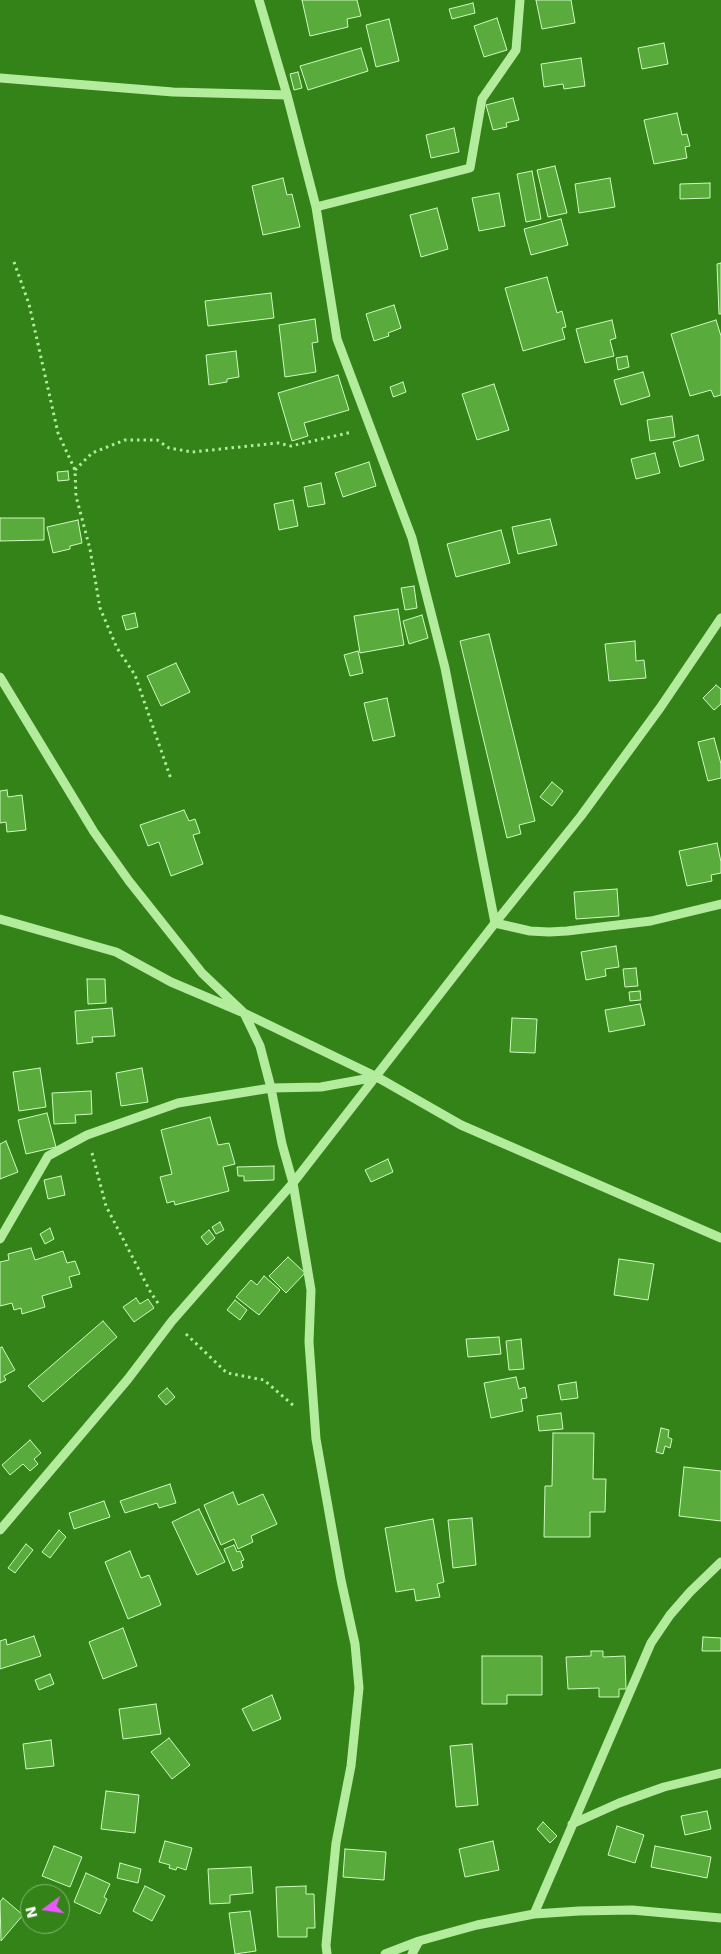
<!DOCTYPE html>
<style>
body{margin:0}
#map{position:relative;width:721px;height:1954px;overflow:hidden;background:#338318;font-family:"DejaVu Sans",sans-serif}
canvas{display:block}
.north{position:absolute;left:20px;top:1884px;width:50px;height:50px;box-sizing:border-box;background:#338318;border:1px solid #85b574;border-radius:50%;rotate:256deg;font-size:14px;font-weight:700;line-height:20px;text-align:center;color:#fff}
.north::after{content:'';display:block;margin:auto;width:18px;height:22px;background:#ed57ff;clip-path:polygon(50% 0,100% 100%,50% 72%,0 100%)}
</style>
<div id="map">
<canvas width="721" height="1954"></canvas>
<div class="north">N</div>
</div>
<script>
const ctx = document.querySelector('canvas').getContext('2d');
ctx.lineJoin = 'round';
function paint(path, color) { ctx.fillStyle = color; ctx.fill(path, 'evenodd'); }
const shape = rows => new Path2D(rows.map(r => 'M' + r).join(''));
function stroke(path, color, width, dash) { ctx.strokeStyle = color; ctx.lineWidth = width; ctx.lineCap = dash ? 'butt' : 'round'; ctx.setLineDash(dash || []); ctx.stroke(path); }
const building = shape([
 [302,0,357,0,361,16,347,19,348,27,310,36,302,0],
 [536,0,571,0,575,23,542,29,536,0],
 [473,3,475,13,452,19,449,9,473,3],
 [497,18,507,50,484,57,474,26,497,18],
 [389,19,399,61,376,67,366,25,389,19],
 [664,43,668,64,642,69,638,48,664,43],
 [361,48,368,71,308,90,300,66,361,48],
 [581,58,585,86,564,89,563,84,544,87,541,64,581,58],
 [298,72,302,88,294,90,290,74,298,72],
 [513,98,519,120,506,123,507,127,493,130,486,105,513,98],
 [677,113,682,135,687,134,690,146,685,147,687,158,654,164,644,120,677,113],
 [454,128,459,152,431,158,426,135,454,128],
 [555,166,567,213,548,217,537,170,555,166],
 [532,171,541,219,526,222,517,174,532,171],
 [283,178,287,195,292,194,300,227,263,235,252,186,283,178],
 [610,178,615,207,579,213,575,184,610,178],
 [710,183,710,198,680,199,680,184,710,183],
 [499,193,505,226,479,231,472,198,499,193],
 [437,208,448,249,421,257,410,215,437,208],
 [561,219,568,245,531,255,524,229,561,219],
 [721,263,721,314,719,314,717,264,721,263],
 [547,277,557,313,562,311,566,327,562,328,565,339,523,351,505,288,547,277],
 [271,293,274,318,208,326,205,301,271,293],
 [394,305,401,328,388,333,389,336,374,341,366,314,394,305],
 [315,319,318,342,312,343,316,372,285,377,279,325,315,319],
 [612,320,616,338,610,340,614,356,585,363,576,329,612,320],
 [716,320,721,336,721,395,714,397,711,390,690,396,671,334,716,320],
 [236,351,239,377,227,379,227,382,209,385,206,355,236,351],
 [627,356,629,367,618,370,616,358,627,356],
 [643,372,650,396,621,405,614,380,643,372],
 [338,375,349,410,304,423,308,436,292,441,278,393,338,375],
 [403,382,406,392,393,397,390,387,403,382],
 [494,384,509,430,477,440,462,394,494,384],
 [672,416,675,437,650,441,647,420,672,416],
 [698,435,704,460,680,467,673,442,698,435],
 [655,453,660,473,636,479,631,459,655,453],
 [369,462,376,486,343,497,335,473,369,462],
 [68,471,69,480,58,481,57,472,68,471],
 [321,483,325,504,308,507,304,487,321,483],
 [293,500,298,526,279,530,274,504,293,500],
 [0,518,44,518,44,540,0,541,0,518],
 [550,519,557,545,518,554,512,527,550,519],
 [78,520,82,543,70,546,70,549,53,553,47,527,78,520],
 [501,530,510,563,456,577,447,544,501,530],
 [414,586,417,608,405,610,401,588,414,586],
 [398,609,404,645,360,653,354,616,398,609],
 [135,613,138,627,126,630,122,616,135,613],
 [422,615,428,638,409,644,403,621,422,615],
 [489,634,535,821,519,825,521,834,507,838,460,641,489,634],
 [635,641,636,661,644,660,646,678,609,681,605,644,635,641],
 [358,651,363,673,350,676,344,655,358,651],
 [176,663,190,692,161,706,147,676,176,663],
 [716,685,721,689,721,704,714,710,703,698,716,685],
 [387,698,395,736,373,741,364,703,387,698],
 [714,738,721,764,721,778,708,781,698,742,714,738],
 [552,782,563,791,552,806,540,797,552,782],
 [7,790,8,797,22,795,26,830,7,832,6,822,0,823,0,791,7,790],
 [184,810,189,821,195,819,200,833,193,835,203,864,171,876,159,842,148,846,140,825,184,810],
 [717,843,721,862,721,873,711,875,712,881,687,886,679,851,717,843],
 [617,889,619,916,576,919,574,892,617,889],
 [616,946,619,967,605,969,606,976,586,980,581,952,616,946],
 [636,968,638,986,625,987,623,969,636,968],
 [87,979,105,979,106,1003,88,1004,87,979],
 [640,991,641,1000,630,1001,629,992,640,991],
 [640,1004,645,1025,609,1032,605,1010,640,1004],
 [112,1008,115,1036,92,1037,93,1042,77,1044,75,1011,112,1008],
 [512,1018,537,1019,535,1053,510,1052,512,1018],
 [40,1068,46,1107,19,1111,13,1072,40,1068],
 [142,1068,148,1102,121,1106,116,1073,142,1068],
 [91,1091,92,1114,75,1115,76,1123,54,1124,52,1093,91,1091],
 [47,1113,56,1147,26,1154,18,1120,47,1113],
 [210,1117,218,1145,229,1143,235,1164,223,1167,229,1191,175,1205,174,1201,167,1203,160,1177,172,1174,161,1130,210,1117],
 [6,1141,18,1172,0,1179,0,1144,6,1141],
 [388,1159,393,1172,371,1182,365,1170,388,1159],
 [274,1166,274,1180,244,1181,244,1176,238,1176,237,1167,274,1166],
 [61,1176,65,1195,48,1199,44,1180,61,1176],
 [220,1222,224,1230,216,1234,212,1227,220,1222],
 [50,1228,54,1239,45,1244,40,1234,50,1228],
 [209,1230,215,1238,207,1245,201,1237,209,1230],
 [31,1248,35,1260,63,1251,67,1263,75,1261,80,1274,69,1277,72,1287,42,1296,45,1307,22,1314,21,1308,14,1310,12,1303,0,1306,0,1262,9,1260,8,1254,31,1248],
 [288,1257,305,1273,286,1293,269,1276,288,1257],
 [619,1259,654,1264,648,1300,614,1295,619,1259],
 [264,1276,280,1290,259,1315,236,1297,251,1280,257,1285,264,1276],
 [136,1298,140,1304,148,1299,154,1308,134,1322,123,1307,136,1298],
 [235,1300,247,1310,240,1320,227,1310,235,1300],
 [103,1321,117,1337,43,1402,28,1386,103,1321],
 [499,1337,501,1354,468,1357,466,1339,499,1337],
 [521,1339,524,1369,509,1370,506,1341,521,1339],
 [2,1347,15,1370,4,1376,6,1380,0,1383,0,1348,2,1347],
 [516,1377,519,1389,525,1387,527,1398,521,1399,523,1411,491,1418,484,1383,516,1377],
 [576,1382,578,1398,561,1400,558,1385,576,1382],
 [167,1388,175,1397,166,1405,158,1396,167,1388],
 [561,1413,563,1429,539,1431,537,1416,561,1413],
 [661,1428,669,1430,668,1437,672,1439,670,1448,665,1446,663,1454,656,1452,661,1428],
 [553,1433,594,1433,593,1479,606,1479,605,1512,590,1512,590,1537,544,1537,545,1486,552,1486,553,1433],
 [30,1440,41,1453,34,1459,38,1464,30,1471,23,1464,10,1475,2,1465,30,1440],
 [684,1467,721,1471,721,1521,679,1516,684,1467],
 [170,1484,176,1503,159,1508,157,1503,125,1513,120,1501,170,1484],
 [233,1492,238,1505,263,1494,277,1524,251,1536,253,1542,238,1549,234,1539,221,1545,204,1505,233,1492],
 [104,1501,110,1517,74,1529,69,1513,104,1501],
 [199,1509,225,1562,197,1575,172,1522,199,1509],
 [472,1518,476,1565,453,1568,448,1520,472,1518],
 [433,1519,444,1582,437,1584,440,1597,416,1601,414,1589,396,1592,385,1528,433,1519],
 [59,1530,66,1537,50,1558,42,1552,59,1530],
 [26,1544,33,1550,15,1573,8,1568,26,1544],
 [234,1545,237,1552,240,1551,244,1560,241,1561,243,1567,233,1571,224,1549,234,1545],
 [130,1551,141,1578,149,1575,161,1605,128,1619,105,1562,130,1551],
 [123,1628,137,1666,103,1679,89,1642,123,1628],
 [34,1636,41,1656,0,1669,0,1641,6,1639,7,1645,34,1636],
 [703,1637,721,1638,721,1651,702,1651,703,1637],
 [591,1651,603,1651,603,1657,625,1656,626,1689,619,1689,619,1697,599,1697,599,1688,568,1689,566,1657,591,1656,591,1651],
 [482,1656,542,1656,542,1695,507,1695,507,1704,482,1704,482,1656],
 [50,1674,54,1684,39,1690,35,1680,50,1674],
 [272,1695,281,1719,253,1731,242,1709,272,1695],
 [156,1704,161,1734,123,1739,119,1709,156,1704],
 [169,1738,190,1765,172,1779,151,1752,169,1738],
 [51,1740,54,1766,26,1769,23,1744,51,1740],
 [472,1744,478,1805,456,1807,450,1746,472,1744],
 [106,1791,139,1795,135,1833,101,1829,106,1791],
 [707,1811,711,1829,685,1835,681,1816,707,1811],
 [543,1822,557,1836,550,1843,537,1829,543,1822],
 [617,1826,644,1835,635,1863,608,1855,617,1826],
 [165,1841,192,1848,186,1870,177,1867,176,1870,169,1868,170,1865,159,1862,165,1841],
 [493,1841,499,1870,465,1877,459,1849,493,1841],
 [54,1846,82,1857,70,1887,42,1876,54,1846],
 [655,1846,711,1857,707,1878,651,1867,655,1846],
 [345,1849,386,1852,384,1880,343,1877,345,1849],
 [120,1863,141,1869,138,1883,117,1878,120,1863],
 [251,1867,253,1893,230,1895,230,1903,210,1904,208,1869,251,1867],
 [86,1873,110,1884,104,1897,107,1899,100,1914,74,1902,86,1873],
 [145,1886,165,1896,152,1921,133,1911,145,1886],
 [306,1886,306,1894,314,1894,315,1928,307,1928,307,1937,278,1937,276,1887,306,1886],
 [3,1898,23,1915,1,1941,0,1902,3,1898],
 [250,1911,256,1951,235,1954,229,1913,250,1911]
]);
const path = shape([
 [14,262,29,304,58,433,75,470,76,496,90,549,100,608,117,648,135,675,171,779],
 [75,470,92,453,125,440,157,440,169,448,192,452,278,443,291,446,352,432],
 [92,1153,106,1206,151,1293,160,1306],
 [186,1334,227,1373,264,1380,294,1406]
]);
const minor = shape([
 [259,0,287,95,316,207,337,339,412,538,445,668,495,923,530,931,549,932,567,931,651,921,721,904],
 [0,78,173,92,287,95],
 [316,207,470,168,482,99,516,50,520,0],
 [0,677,94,832,129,881,202,973,244,1013,260,1046,271,1088,282,1144,293,1183,311,1290,309,1342,316,1439,341,1580,355,1644,359,1688,351,1766,336,1843,326,1945,327,1954],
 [0,919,116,952,171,982,244,1013,377,1077,461,1125,721,1238],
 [0,1239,48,1156,87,1135,178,1103,271,1088,321,1087,376,1077],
 [0,1530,128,1379,172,1321,293,1183,495,923,581,816,660,708,721,618],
 [572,1824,619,1803,664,1787,721,1773],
 [534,1914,651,1643,670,1615,690,1592,721,1562],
 [385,1954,419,1941,477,1925,534,1914,579,1911,632,1910,721,1918],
 [412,1954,419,1941]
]);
paint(building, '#59ab3c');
stroke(building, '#d0f9c1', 1);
stroke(path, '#b2ec9c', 3, [2.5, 4]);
stroke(minor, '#b2ec9c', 9);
</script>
